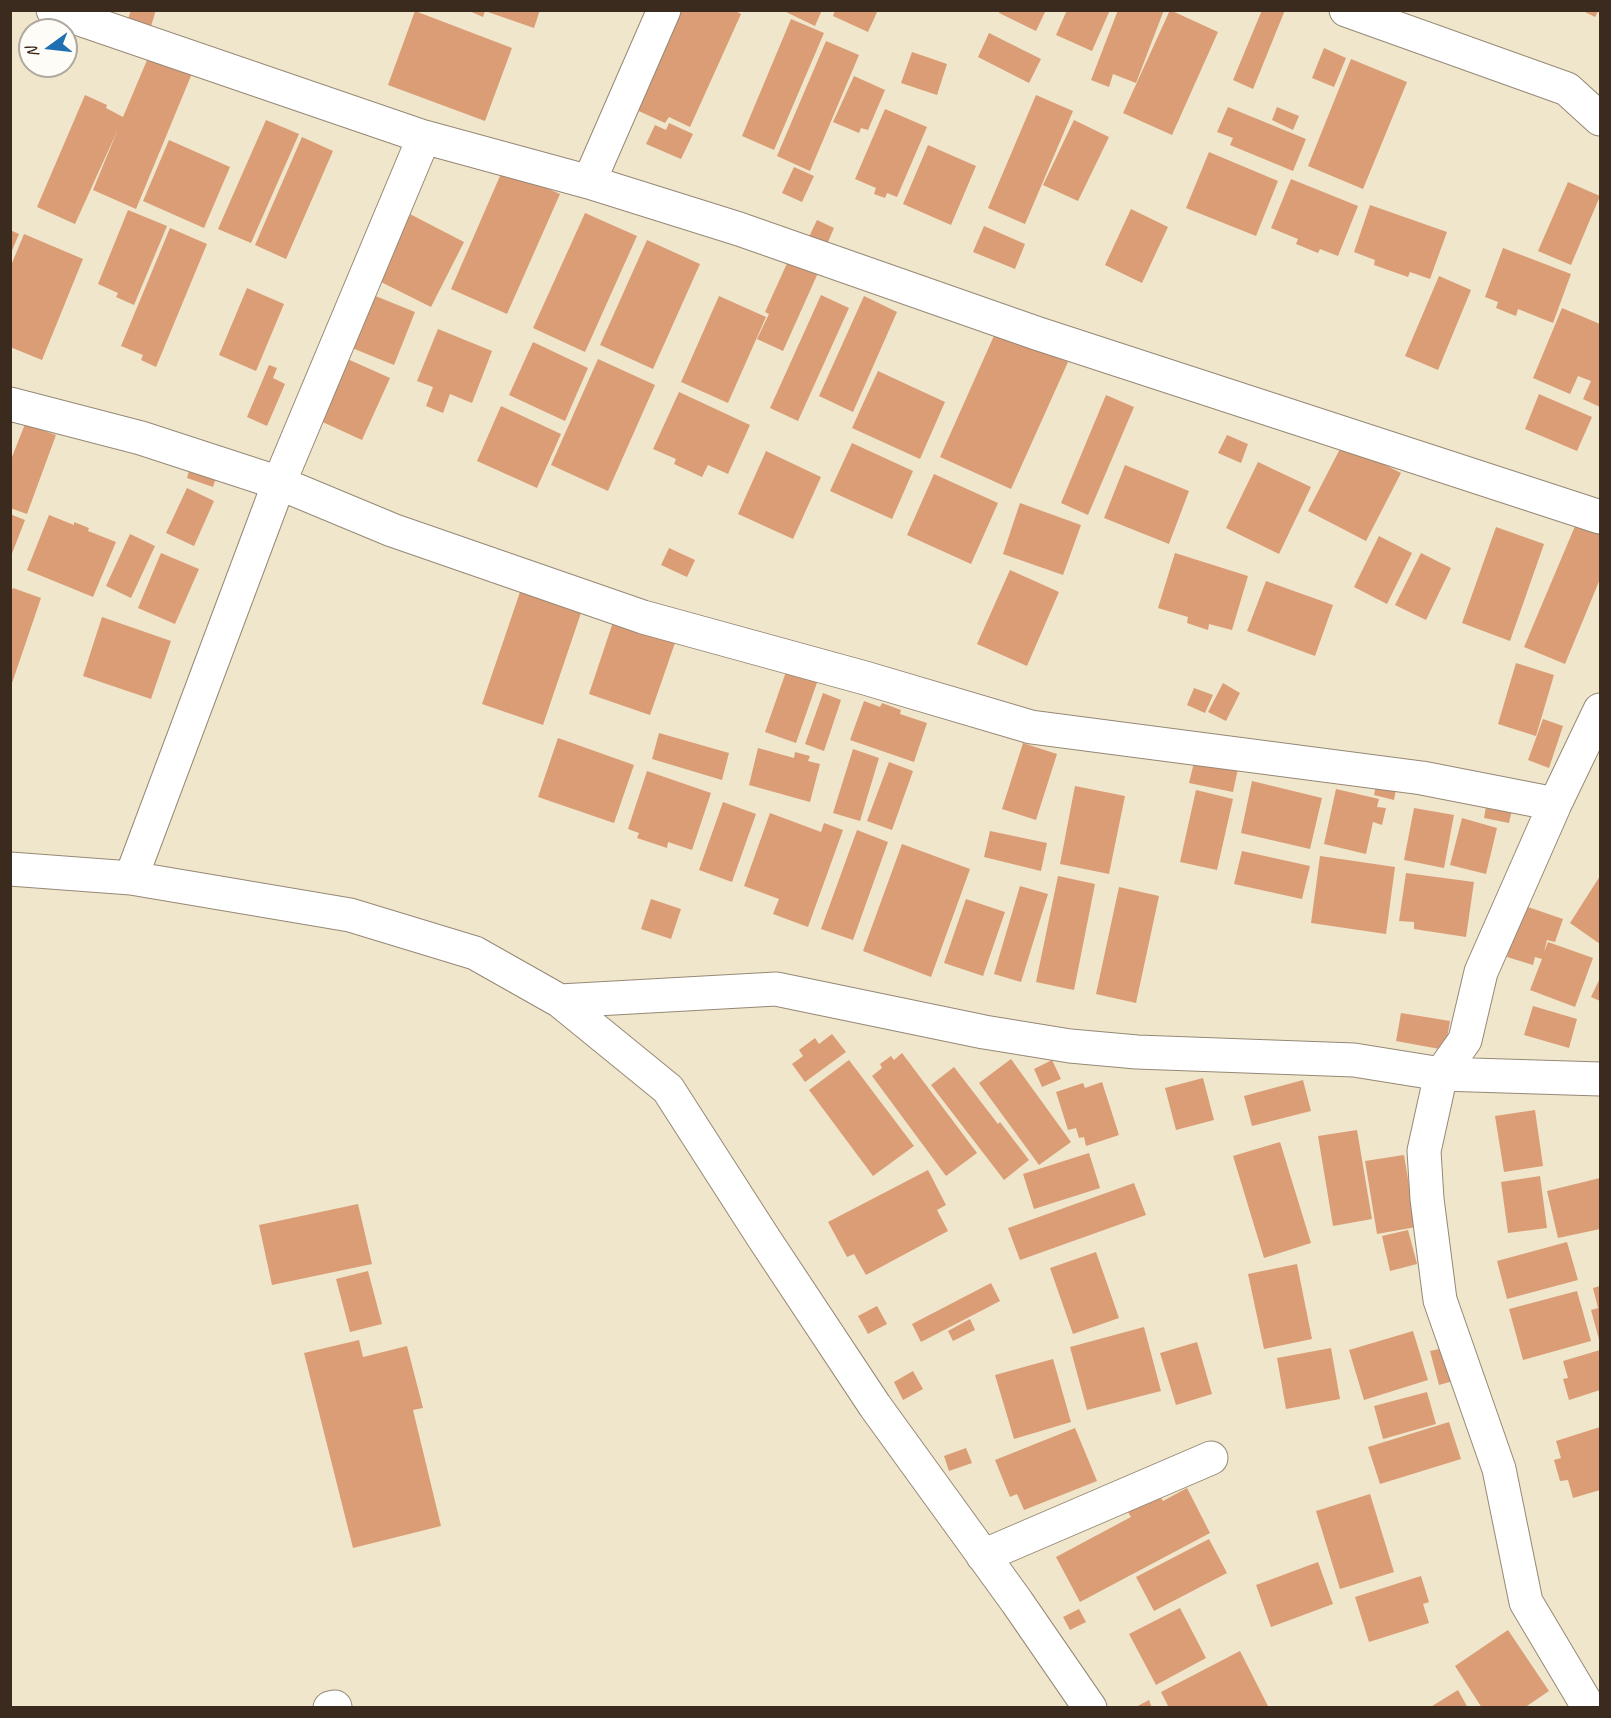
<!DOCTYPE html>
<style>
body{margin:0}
#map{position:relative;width:1611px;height:1718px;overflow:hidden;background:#f0e6cc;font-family:Caveat,sans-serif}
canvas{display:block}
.frame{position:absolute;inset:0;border:12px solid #3b2a1e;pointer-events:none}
.north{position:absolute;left:18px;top:18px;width:60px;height:60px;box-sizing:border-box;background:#fdfcf7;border:2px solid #afa8a0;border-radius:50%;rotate:255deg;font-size:16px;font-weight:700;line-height:24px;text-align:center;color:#3b2a1e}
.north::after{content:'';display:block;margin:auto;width:21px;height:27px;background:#1f6fb2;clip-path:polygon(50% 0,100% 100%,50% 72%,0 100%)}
</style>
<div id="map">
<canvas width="1611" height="1718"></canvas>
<div class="frame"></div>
<div class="north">N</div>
</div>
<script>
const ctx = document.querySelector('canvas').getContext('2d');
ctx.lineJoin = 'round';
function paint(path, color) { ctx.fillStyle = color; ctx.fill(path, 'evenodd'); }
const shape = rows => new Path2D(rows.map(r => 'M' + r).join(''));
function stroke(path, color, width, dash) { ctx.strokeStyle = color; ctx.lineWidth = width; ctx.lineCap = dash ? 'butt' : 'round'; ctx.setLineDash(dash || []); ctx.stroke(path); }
const building = shape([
 [131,10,156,10,151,26,128,19],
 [467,10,540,10,534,28,485,11,483,17],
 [673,10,734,10,741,14,690,127,669,117,665,123,630,107],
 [782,10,822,10,815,26],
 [835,10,878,10,868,32,833,16],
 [1000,10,1046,10,1036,31,999,13],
 [1067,10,1110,10,1092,51,1056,35],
 [1118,10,1164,10,1136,83,1113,74,1109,87,1091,80],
 [1170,10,1218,32,1172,135,1123,113],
 [1262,10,1285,10,1253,89,1233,80],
 [1581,10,1599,10,1595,17],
 [415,11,512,48,485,121,388,85],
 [791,19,824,33,774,150,742,136],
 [989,33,1041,59,1029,83,978,57],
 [826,41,859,55,810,171,777,156],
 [1324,48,1346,58,1334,87,1312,78],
 [912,52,947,64,937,95,901,83],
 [150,53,193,71,136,209,93,190,118,129,75,224,37,207,85,95,107,105,106,108,123,117],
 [1351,59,1407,82,1363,189,1308,166],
 [854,76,885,90,868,130,861,128,859,133,833,122],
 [1036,95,1073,111,1025,224,988,208],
 [1228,107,1306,139,1293,171,1230,145,1233,138,1217,132],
 [1277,107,1299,116,1293,130,1272,120],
 [885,109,927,127,897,197,887,193,885,198,874,194,876,188,855,179],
 [266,120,299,134,251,243,218,229],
 [1074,120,1109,137,1078,201,1043,185],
 [669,123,693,134,681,159,646,144,655,125,666,130],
 [302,137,333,151,286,259,255,245],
 [169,140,230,167,204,228,143,201],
 [928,145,976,166,951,225,903,204],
 [1209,152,1278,181,1256,236,1186,208],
 [794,167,814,176,802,202,782,193],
 [503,169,560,194,507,314,451,289],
 [1291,179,1358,206,1338,256,1320,249,1318,253,1296,244,1298,239,1271,228],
 [1568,182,1600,196,1571,265,1538,251],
 [1370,205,1447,232,1430,279,1410,272,1408,277,1374,265,1375,260,1354,252],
 [1131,209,1168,227,1142,283,1105,265],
 [128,210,167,226,134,305,116,297,118,293,98,284],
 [406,212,464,242,431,307,373,278],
 [585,213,637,236,585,352,533,328],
 [817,220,834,228,825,249,807,241],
 [984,226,1025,244,1015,269,973,252],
 [170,228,207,244,156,367,141,360,143,355,121,346],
 [10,230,19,234,11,253,10,253],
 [24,234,83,259,42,360,10,347,10,268],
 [647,240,700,264,653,369,600,345],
 [1503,248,1571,274,1553,323,1518,309,1516,316,1496,308,1498,302,1485,297],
 [793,250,822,264,783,351,757,339,769,314,765,312],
 [1439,276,1471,290,1438,370,1405,356],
 [247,288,284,304,256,371,219,355],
 [373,295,415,312,394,365,352,348],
 [821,295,849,308,798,421,770,408],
 [719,296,766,317,728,403,681,382],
 [864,296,897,312,853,412,819,396],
 [1562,308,1600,324,1600,407,1583,399,1591,381,1578,376,1570,394,1533,378],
 [438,329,492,351,472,403,450,394,443,413,426,406,433,387,417,381],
 [997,329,1068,362,1011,489,940,457],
 [533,342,588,368,565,421,509,395],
 [343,357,390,378,362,440,316,419],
 [598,359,655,385,608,491,551,465],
 [269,365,277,368,273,378,285,384,267,426,247,417],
 [878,371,945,402,920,459,852,428],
 [679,392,750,425,728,474,708,465,702,477,674,464,676,459,653,449],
 [1539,394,1592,417,1577,451,1525,429],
 [1106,395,1134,407,1088,515,1061,503],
 [501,406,561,434,537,488,477,461],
 [25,424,56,435,27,514,10,508,10,462],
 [1227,435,1248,444,1241,463,1218,453],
 [852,443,913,471,892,519,830,491],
 [1343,443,1401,473,1366,541,1308,511],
 [766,451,821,477,793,539,738,514],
 [192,459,219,468,213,487,187,478],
 [1258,462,1311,487,1279,554,1226,528],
 [1125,465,1189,491,1169,544,1104,518],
 [934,474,998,503,971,564,907,535],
 [187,488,214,501,194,546,166,533],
 [1020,503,1081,525,1063,575,1003,554],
 [10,514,25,520,11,556,10,556],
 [49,515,74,525,74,522,89,528,88,531,116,542,93,597,27,570],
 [1578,519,1600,529,1600,579,1565,664,1524,647],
 [1496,527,1544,544,1510,641,1462,623],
 [130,534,155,546,131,598,106,586],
 [1379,536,1412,553,1387,604,1354,587],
 [669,548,695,560,687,577,661,565],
 [161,553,199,569,175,624,138,608],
 [1175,553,1248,576,1232,630,1209,624,1208,630,1187,623,1188,617,1158,608],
 [1421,553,1451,568,1426,620,1395,605],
 [1010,570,1059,592,1027,666,977,644],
 [1266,581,1333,605,1315,656,1247,631],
 [522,586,583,607,543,725,482,704],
 [13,588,41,598,11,686,10,595],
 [102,617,171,641,151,699,83,676],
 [614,619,676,640,650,715,589,694],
 [789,663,820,674,796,743,765,732],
 [1516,663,1554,675,1536,736,1498,724],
 [1223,683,1240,693,1226,721,1208,712],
 [1194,688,1213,695,1205,713,1187,705],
 [823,693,841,700,824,751,805,744],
 [864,701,880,707,882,703,901,710,900,714,927,723,914,762,850,740],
 [1543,719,1563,726,1549,768,1528,760],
 [659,733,729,753,722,780,652,759],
 [558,738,634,765,614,823,538,797],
 [1023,743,1057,754,1036,820,1002,809],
 [758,748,794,758,795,752,810,756,808,761,820,764,810,802,749,785],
 [853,749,879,758,860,821,833,813],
 [1196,754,1239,764,1233,792,1189,783],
 [889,762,913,771,892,830,867,821],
 [647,771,711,793,692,850,668,842,667,848,637,838,639,833,628,829],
 [1377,780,1397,784,1394,800,1374,795],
 [1252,781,1322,798,1310,849,1241,833],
 [1075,786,1125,796,1109,874,1060,864],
 [1336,789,1379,799,1377,807,1386,808,1382,825,1373,822,1366,854,1324,844],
 [1196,790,1233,799,1217,870,1180,862],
 [1487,801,1513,806,1509,823,1484,818],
 [723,802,756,814,732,882,699,870],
 [1414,808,1454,815,1444,868,1404,860],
 [770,813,821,832,824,823,843,830,808,927,773,914,779,899,744,886],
 [1462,818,1497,828,1486,874,1450,865],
 [857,830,888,842,853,940,821,929],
 [990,831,1047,843,1041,871,984,857],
 [902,844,970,869,931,977,863,951],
 [1242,851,1310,866,1302,899,1234,884],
 [1320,856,1395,867,1386,934,1311,923],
 [1406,873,1474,882,1466,937,1414,929,1414,922,1399,921],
 [1058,876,1095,884,1074,990,1036,982],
 [1600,876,1600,944,1570,923],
 [1020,886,1048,894,1021,982,994,974],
 [1119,887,1159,896,1136,1003,1096,994],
 [651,899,681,909,671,939,641,929],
 [966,899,1005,912,983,976,944,963],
 [1522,905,1563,919,1555,942,1547,940,1544,952,1548,942,1593,958,1575,1007,1530,990,1542,959,1535,957,1533,965,1507,957],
 [1600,978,1600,1001,1591,997],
 [1533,1006,1577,1019,1569,1048,1524,1035],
 [1401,1013,1450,1021,1445,1050,1396,1041],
 [832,1034,846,1052,805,1082,792,1064,803,1056,799,1050,815,1038,819,1044],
 [902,1053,977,1153,946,1176,872,1076,882,1068,880,1064,891,1056,894,1060],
 [1011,1059,1071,1142,1039,1165,979,1083],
 [849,1060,914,1146,873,1176,809,1090],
 [1052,1060,1061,1079,1042,1087,1034,1069],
 [954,1067,998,1124,1000,1122,1029,1160,1004,1180,931,1085],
 [1203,1078,1214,1120,1176,1130,1165,1088],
 [1303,1080,1311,1111,1252,1126,1244,1096],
 [1102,1082,1119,1135,1086,1146,1084,1137,1079,1138,1076,1128,1068,1130,1056,1092,1083,1083,1085,1088],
 [1535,1110,1543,1166,1504,1172,1495,1116],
 [1357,1130,1372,1219,1333,1226,1318,1136],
 [1280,1142,1311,1243,1264,1258,1233,1156],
 [1089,1153,1100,1188,1034,1209,1023,1174],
 [1404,1155,1416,1227,1377,1234,1365,1161],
 [928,1170,946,1205,937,1210,948,1231,866,1275,854,1254,847,1257,828,1222],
 [1540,1176,1547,1228,1508,1233,1501,1182],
 [1600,1178,1600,1229,1558,1238,1547,1191],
 [1134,1183,1146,1215,1020,1260,1008,1228],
 [358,1204,372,1264,272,1285,259,1225],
 [1408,1230,1417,1264,1390,1271,1382,1236],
 [1567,1242,1578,1280,1507,1299,1497,1261],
 [1096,1252,1119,1318,1073,1334,1050,1268],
 [1297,1264,1312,1339,1264,1349,1248,1274],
 [368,1271,382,1324,350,1332,336,1279],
 [991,1283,1000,1301,921,1342,912,1324],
 [1600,1286,1600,1343,1591,1310,1598,1308,1593,1288],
 [1577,1291,1591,1341,1523,1360,1509,1309],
 [877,1306,887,1324,868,1334,858,1316],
 [970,1319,975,1330,953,1341,948,1331],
 [1144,1327,1161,1391,1087,1410,1070,1347],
 [1413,1331,1428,1380,1364,1400,1349,1350],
 [359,1340,363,1357,407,1346,423,1408,413,1410,441,1526,353,1548,304,1353],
 [1197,1342,1212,1394,1176,1405,1160,1353],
 [1331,1348,1340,1399,1286,1409,1277,1358],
 [1444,1348,1453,1381,1439,1385,1430,1351],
 [1600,1350,1600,1390,1569,1400,1563,1379,1568,1378,1563,1361],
 [1053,1359,1071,1422,1014,1439,995,1375],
 [913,1371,923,1389,903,1400,894,1382],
 [1427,1392,1436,1424,1383,1439,1374,1406],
 [1449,1422,1461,1459,1380,1484,1368,1447],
 [1600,1427,1600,1490,1573,1498,1568,1480,1560,1481,1554,1460,1561,1458,1556,1441],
 [1075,1428,1097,1481,1024,1510,1017,1494,1010,1497,995,1460],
 [966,1448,972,1463,949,1471,944,1456],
 [1187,1488,1210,1533,1080,1602,1056,1557,1131,1517,1128,1512,1160,1496,1163,1501],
 [1370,1494,1394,1572,1340,1589,1316,1511],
 [1209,1539,1227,1573,1154,1611,1136,1577],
 [1318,1562,1333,1604,1271,1627,1256,1585],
 [1421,1576,1429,1602,1423,1604,1429,1623,1369,1642,1355,1597],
 [1180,1608,1206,1658,1156,1685,1129,1634],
 [1079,1609,1086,1622,1070,1630,1063,1617],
 [1508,1630,1549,1691,1524,1708,1482,1708,1455,1666],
 [1240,1651,1269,1708,1169,1708,1161,1692],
 [1458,1690,1468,1708,1429,1708],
 [1149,1700,1152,1708,1134,1708]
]);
const minor = shape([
 [53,10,424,137,589,182,664,10],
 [1346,10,1567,89,1600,119],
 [589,182,739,229,1036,333,1600,517],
 [10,404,141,438,279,483,392,530,643,617,865,678,1031,727,1422,778,1555,804],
 [10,869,131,878,350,915,475,953,560,1001,668,1089,763,1237,875,1406,1017,1602,1090,1708],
 [131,878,279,483,424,137],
 [560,1001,776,989,984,1032,1070,1046,1137,1052,1354,1060,1441,1074,1600,1079],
 [983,1556,1211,1458],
 [330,1708,335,1707],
 [1589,1708,1526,1602,1499,1469,1440,1300,1427,1199,1424,1151,1441,1074,1465,1040,1481,972,1555,804,1600,710]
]);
paint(building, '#da9d76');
stroke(minor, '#968875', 35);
stroke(minor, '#fff', 33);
</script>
